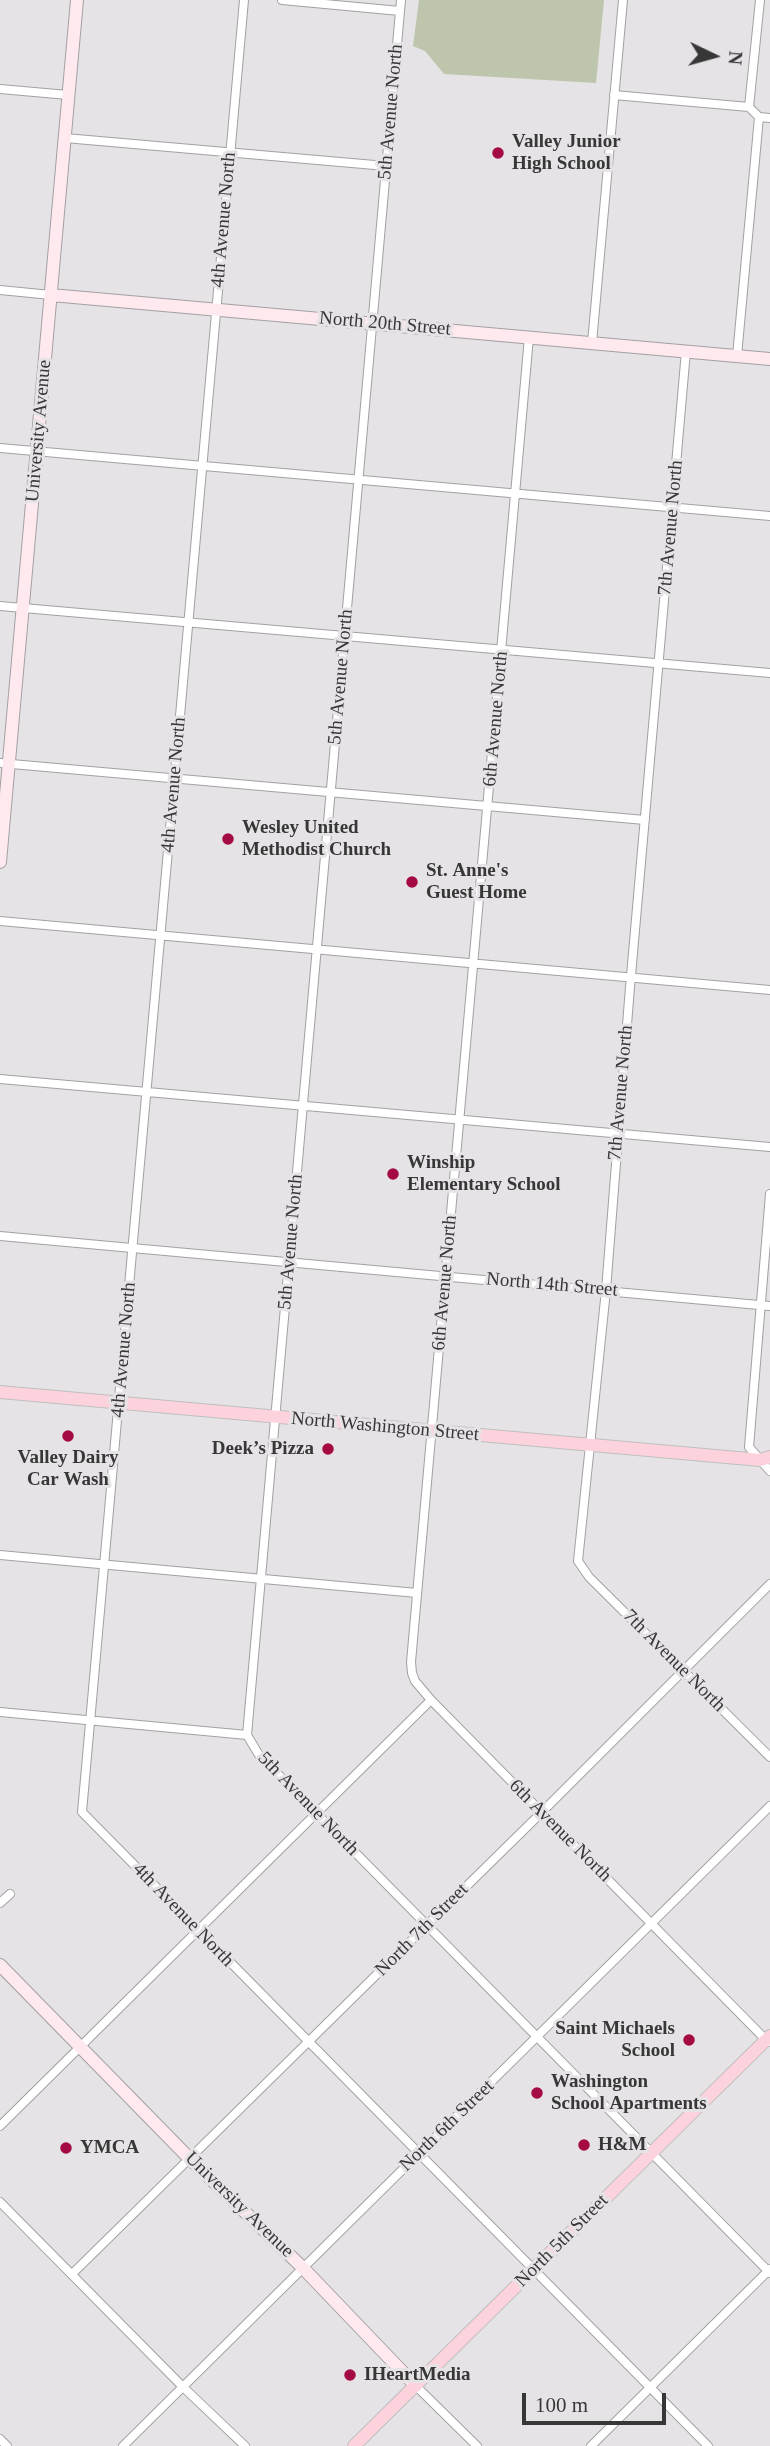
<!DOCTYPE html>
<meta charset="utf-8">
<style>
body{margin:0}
#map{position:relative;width:770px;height:2446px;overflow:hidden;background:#e6e3e6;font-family:"Times New Roman",serif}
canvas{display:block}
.north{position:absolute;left:679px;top:21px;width:70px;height:70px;-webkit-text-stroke:5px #e6e3e6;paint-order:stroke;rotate:95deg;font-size:19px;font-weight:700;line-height:28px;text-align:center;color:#383738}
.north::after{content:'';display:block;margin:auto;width:24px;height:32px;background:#383738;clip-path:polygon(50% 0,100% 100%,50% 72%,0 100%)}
.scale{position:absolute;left:522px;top:2393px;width:144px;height:32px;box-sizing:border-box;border:4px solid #383738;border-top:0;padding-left:9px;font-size:21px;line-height:24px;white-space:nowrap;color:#383738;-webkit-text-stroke:5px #e6e3e6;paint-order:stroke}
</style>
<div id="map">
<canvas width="770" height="2446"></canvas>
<div class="north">N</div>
<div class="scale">100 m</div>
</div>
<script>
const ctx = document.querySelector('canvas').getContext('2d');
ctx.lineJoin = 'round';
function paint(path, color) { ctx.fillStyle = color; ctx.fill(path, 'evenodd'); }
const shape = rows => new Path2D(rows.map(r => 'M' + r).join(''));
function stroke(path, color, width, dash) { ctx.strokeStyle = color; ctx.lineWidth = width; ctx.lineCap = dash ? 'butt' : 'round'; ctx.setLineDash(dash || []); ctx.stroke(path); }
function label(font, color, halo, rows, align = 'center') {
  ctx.font = font + ' "Times New Roman",serif'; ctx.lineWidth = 6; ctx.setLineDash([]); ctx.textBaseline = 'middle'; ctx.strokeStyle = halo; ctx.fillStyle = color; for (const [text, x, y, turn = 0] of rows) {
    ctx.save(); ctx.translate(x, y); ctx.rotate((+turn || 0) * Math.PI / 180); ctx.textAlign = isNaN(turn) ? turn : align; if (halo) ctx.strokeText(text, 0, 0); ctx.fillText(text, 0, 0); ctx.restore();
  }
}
const green = shape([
 [419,0,604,0,596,83,444,74,425,51,413,46]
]);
const street = shape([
 [244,0,82,1812,708,2446],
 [282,0,400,11],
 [401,0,247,1735,259,1755,770,2273],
 [0,89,68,95],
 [614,95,749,107],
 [759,117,770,118],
 [65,138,386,166],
 [0,290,51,295],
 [529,337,411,1662,412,1673,415,1681,431,1700,768,2042],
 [592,343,623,0],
 [686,351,630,987,606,1290,578,1561,589,1577,770,1757],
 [737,356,759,117,749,107,760,0],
 [0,448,770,516],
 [0,606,770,673],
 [0,763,645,820],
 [0,921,770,990],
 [0,1079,770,1147],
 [770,1194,749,1447,770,1471],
 [0,1236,770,1306],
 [0,1555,417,1593],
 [0,1712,247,1735],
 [0,1903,10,1894],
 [0,2126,431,1700],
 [0,2202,183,2387,245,2446],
 [72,2274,541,1813,770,1584],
 [416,2386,477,2446],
 [0,2439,7,2446],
 [123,2446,770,1806],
 [591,2446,770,2269]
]);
const secondary = shape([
 [51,295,770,359],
 [0,862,77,0],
 [0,1965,189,2158,302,2267,416,2386]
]);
const primary = shape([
 [0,1392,760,1460,770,1457],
 [354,2446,770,2036]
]);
const markers = [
 [498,153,7,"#a40a43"],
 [228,839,7,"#a40a43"],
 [412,882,7,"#a40a43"],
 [393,1174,7,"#a40a43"],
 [68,1436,7,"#a40a43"],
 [328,1449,7,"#a40a43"],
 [689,2040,7,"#a40a43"],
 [537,2093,7,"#a40a43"],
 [584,2145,7,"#a40a43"],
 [66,2148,7,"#a40a43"],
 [350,2375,7,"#a40a43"]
];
const streetNames = [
 ["5th Avenue North",391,112,-85],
 ["4th Avenue North",224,220,-85],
 ["North 20th Street",385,324,5],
 ["University Avenue",39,431,-85],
 ["7th Avenue North",671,528,-85],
 ["5th Avenue North",341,677,-85],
 ["6th Avenue North",496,719,-85],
 ["4th Avenue North",174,785,-85],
 ["7th Avenue North",621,1093,-85],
 ["5th Avenue North",291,1242,-85],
 ["6th Avenue North",445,1283,-85],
 ["North 14th Street",552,1285,5],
 ["4th Avenue North",124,1350,-85],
 ["North Washington Street",385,1427,5],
 ["7th Avenue North",674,1661,45],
 ["5th Avenue North",308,1804,46],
 ["6th Avenue North",560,1831,45],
 ["4th Avenue North",183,1915,46],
 ["North 7th Street",422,1930,-45],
 ["North 6th Street",447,2126,-44],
 ["University Avenue",239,2205,44],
 ["North 5th Street",562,2241,-45]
];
const poiNames = [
 ["Valley Junior",512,142],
 ["High School",512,164],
 ["Wesley United",242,828],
 ["Methodist Church",242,850],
 ["St. Anne's",426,871],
 ["Guest Home",426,893],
 ["Winship",407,1163],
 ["Elementary School",407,1185],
 ["Deek’s Pizza",314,1449,"right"],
 ["Valley Dairy",68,1458,"center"],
 ["Car Wash",68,1480,"center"],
 ["Saint Michaels",675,2029,"right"],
 ["School",675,2051,"right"],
 ["Washington",551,2082],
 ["School Apartments",551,2104],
 ["H&M",598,2145],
 ["YMCA",80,2148],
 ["IHeartMedia",364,2375]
];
paint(green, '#bdc5ac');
stroke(street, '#a3a0a3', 10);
stroke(secondary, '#a3a0a3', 14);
stroke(primary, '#bfbfbf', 14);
stroke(street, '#fff', 8);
stroke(secondary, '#fee9ee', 12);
stroke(primary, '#fcd3dc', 12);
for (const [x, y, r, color] of markers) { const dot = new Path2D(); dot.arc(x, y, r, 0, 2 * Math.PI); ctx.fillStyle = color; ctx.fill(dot); stroke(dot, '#e6e3e6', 2.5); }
label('19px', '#383738', '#e6e3e6', streetNames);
label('bold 19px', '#383738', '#e6e3e6', poiNames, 'left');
</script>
